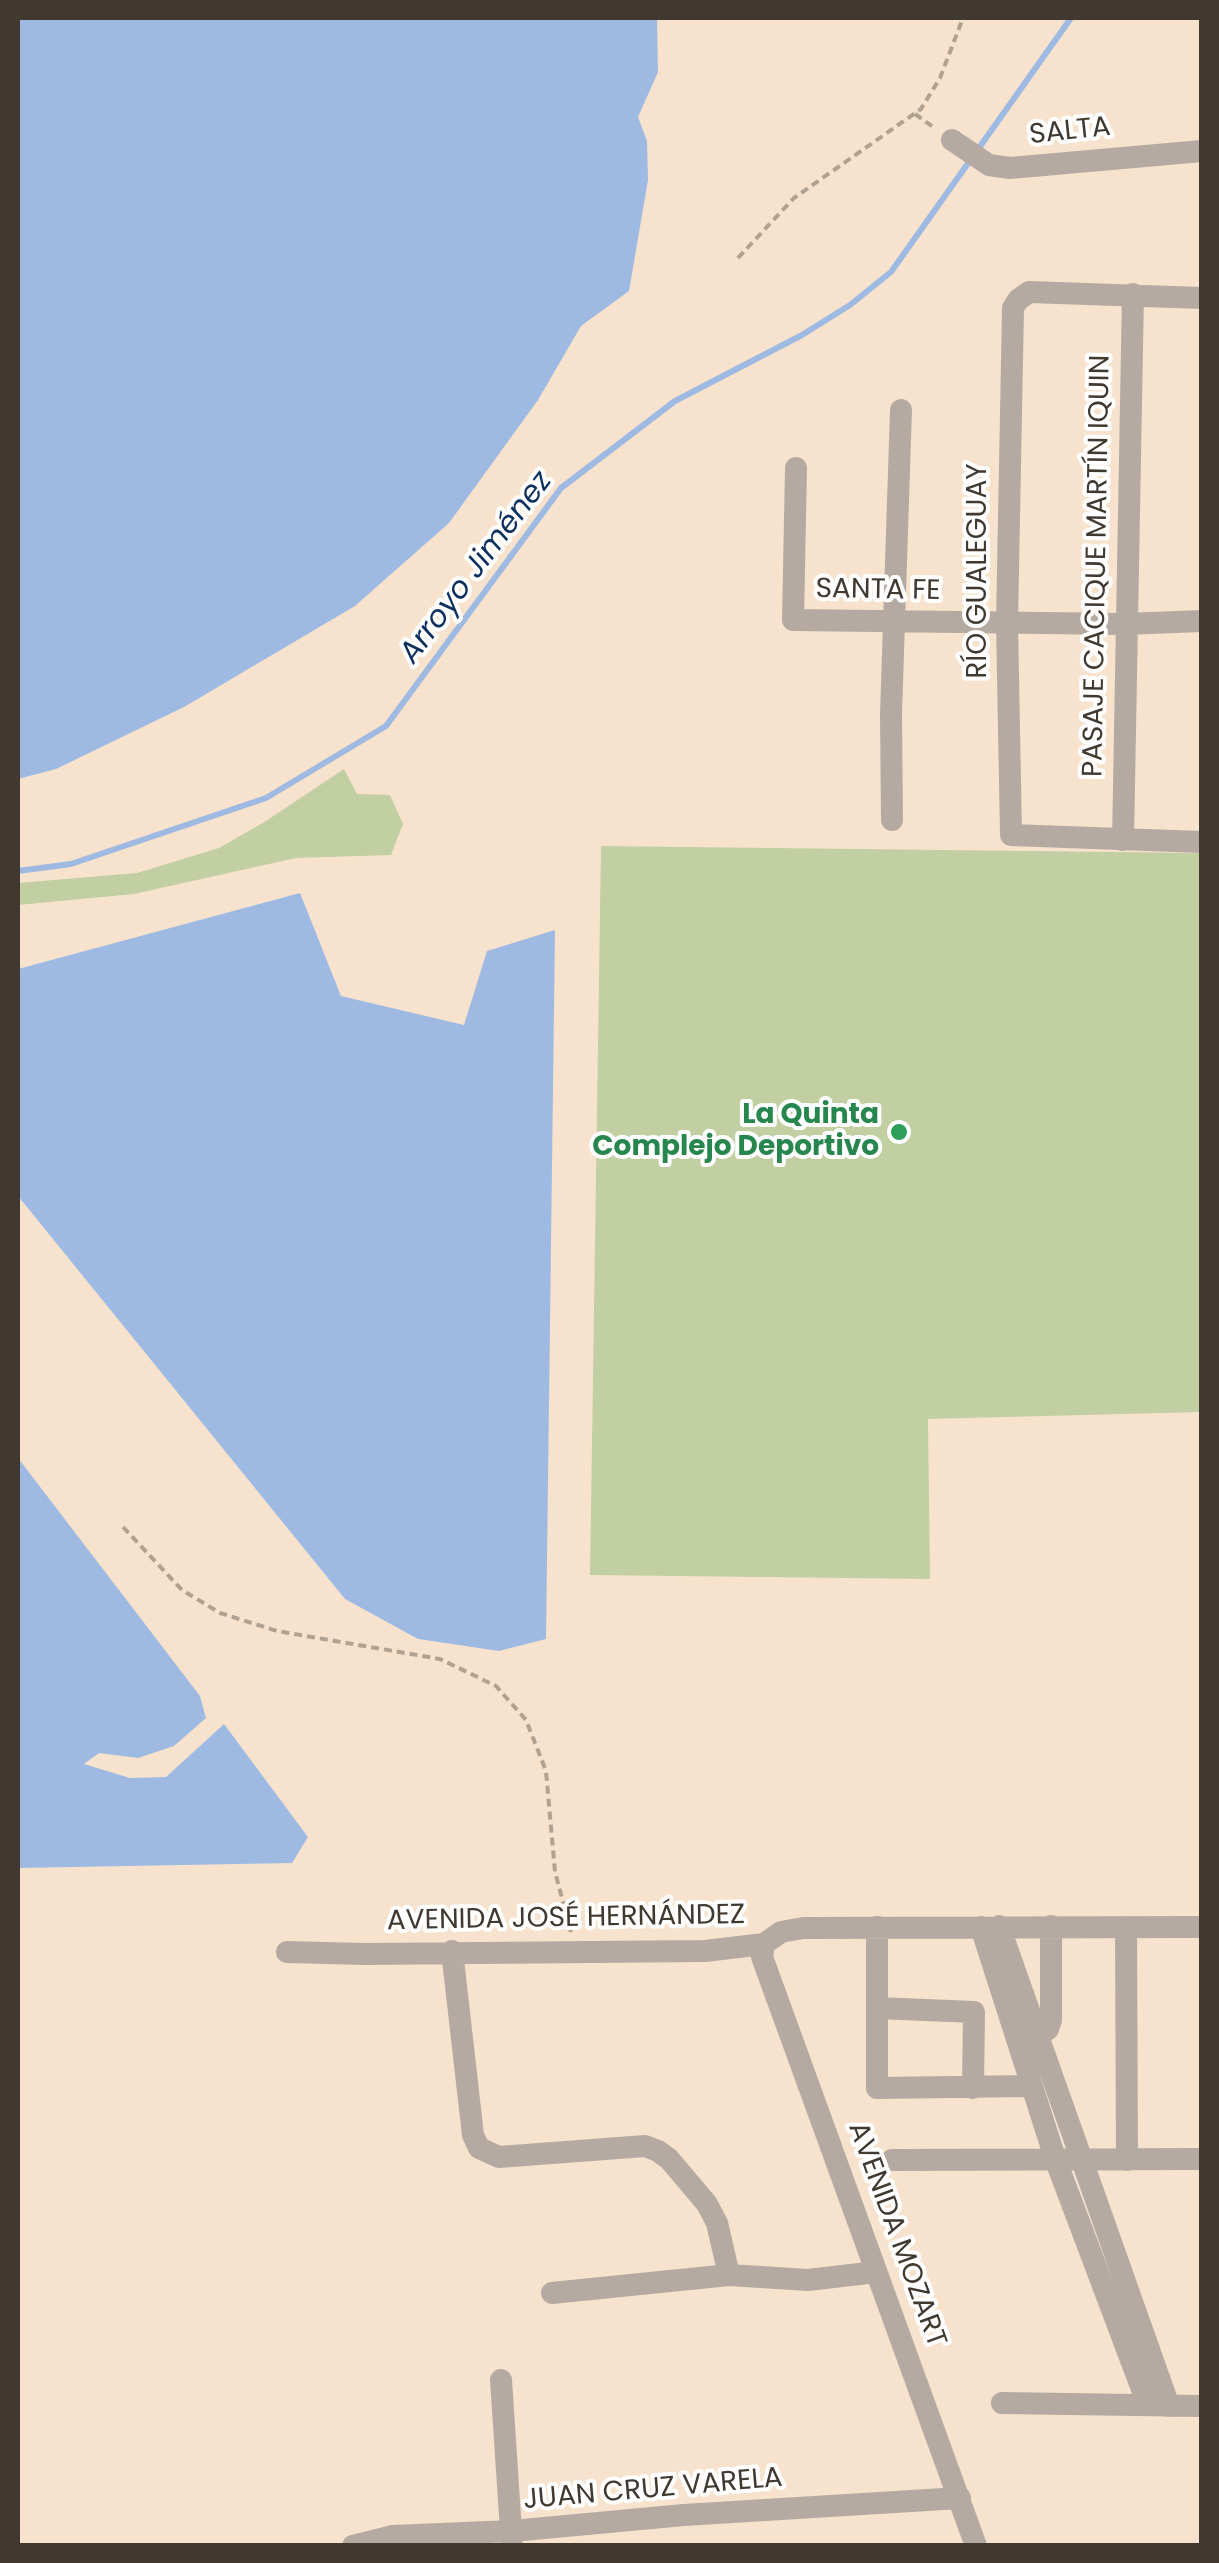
<!DOCTYPE html>
<meta charset="utf-8">
<style>
body{margin:0}
#map{position:relative;width:1219px;height:2563px;overflow:hidden;background:#f7e3cd;font-family:Poppins,sans-serif}
canvas{display:block}
.frame{position:absolute;inset:0;border:20px solid #413930;pointer-events:none}
</style>
<div id="map">
<canvas width="1219" height="2563"></canvas>
<div class="frame"></div>
</div>
<script>
const ctx = document.querySelector('canvas').getContext('2d');
ctx.lineJoin = 'round';
function paint(path, color) { ctx.fillStyle = color; ctx.fill(path, 'evenodd'); }
const shape = rows => new Path2D(rows.map(r => 'M' + r).join(''));
function stroke(path, color, width, dash) { ctx.strokeStyle = color; ctx.lineWidth = width; ctx.lineCap = dash ? 'butt' : 'round'; ctx.setLineDash(dash || []); ctx.stroke(path); }
function label(font, color, halo, rows, align = 'center') {
  ctx.font = font + ' Poppins,sans-serif'; ctx.lineWidth = 8; ctx.setLineDash([]); ctx.textBaseline = 'middle'; ctx.strokeStyle = halo; ctx.fillStyle = color; for (const [text, x, y, turn = 0] of rows) {
    ctx.save(); ctx.translate(x, y); ctx.rotate((+turn || 0) * Math.PI / 180); ctx.textAlign = isNaN(turn) ? turn : align; if (halo) ctx.strokeText(text, 0, 0); ctx.fillText(text, 0, 0); ctx.restore();
  }
}
const green = shape([
 [344,769,357,794,390,795,403,824,391,855,296,858,134,894,18,905,18,883,137,873,219,848,266,821],
 [601,846,1201,853,1201,1412,928,1419,930,1579,590,1575]
]);
const water = shape([
 [18,18,657,18,658,72,638,117,647,141,648,180,629,291,581,326,538,400,449,523,355,606,184,707,56,769,18,779],
 [300,893,341,996,464,1025,487,951,555,930,546,1639,499,1651,418,1639,345,1599,18,1196,18,969],
 [18,1458,200,1696,206,1718,174,1746,138,1758,99,1753,84,1764,130,1778,166,1777,224,1724,308,1837,292,1863,18,1868]
]);
const stream = shape([
 [18,871,71,864,266,798,386,726,561,488,675,401,802,335,850,305,891,272,1071,18]
]);
const path = shape([
 [915,114,936,129],
 [738,258,794,198,921,109,940,78,963,18],
 [123,1527,182,1590,220,1613,277,1631,440,1659,496,1686,526,1720,546,1771,555,1872,571,1932]
]);
const minor = shape([
 [952,140,989,165,1010,168,1202,151],
 [1202,298,1029,292,1018,300,1013,308,1007,623,1011,835,1202,842],
 [796,468,793,620,1125,624,1202,621],
 [892,820,891,714,901,410],
 [1123,840,1133,294],
 [999,1926,1169,2406],
 [877,1927,877,2088,1030,2086],
 [981,1927,1056,2161,1148,2405],
 [1126,1927,1127,2160],
 [764,1944,762,1957,976,2546],
 [452,1951,473,2135,479,2148,499,2157,645,2146,658,2151,669,2159,707,2204,717,2223,729,2275],
 [287,1952,365,1954,705,1951,764,1944,781,1932,803,1928,1202,1927],
 [877,2008,974,2012,973,2088],
 [1038,2036,1048,2029,1051,2020,1051,1926],
 [892,2160,1202,2159],
 [552,2293,729,2275,808,2280,876,2272],
 [501,2380,512,2546],
 [1002,2403,1202,2406],
 [353,2546,393,2536,512,2531,684,2515,960,2498]
]);
const markers = [
 [899,1132,10,"#2e9e5b"]
];
const streetNames = [
 ["SALTA",1070,132,-6],
 ["PASAJE CACIQUE MARTÍN IQUIN",1098,566,-89],
 ["RÍO GUALEGUAY",979,571,-90],
 ["SANTA FE",878,591,1],
 ["AVENIDA JOSÉ HERNÁNDEZ",566,1919,-1],
 ["AVENIDA MOZART",896,2235,70],
 ["JUAN CRUZ VARELA",653,2490,-5]
];
const leisureNames = [
 ["La Quinta",879,1116],
 ["Complejo Deportivo",879,1148]
];
const waterNames = [
 ["Arroyo Jiménez",477,568,-53]
];
paint(green, '#c1cfa2');
paint(water, '#9fbae2');
stroke(stream, '#9fbae2', 6);
stroke(path, '#b0a190', 4, [8, 5]);
stroke(minor, '#b4aaa1', 22);
for (const [x, y, r, color] of markers) { const dot = new Path2D(); dot.arc(x, y, r, 0, 2 * Math.PI); ctx.fillStyle = color; ctx.fill(dot); stroke(dot, '#fff', 4); }
label('28px', '#413930', '#fff', streetNames);
label('bold 28px', '#27864d', '#fff', leisureNames, 'right');
label('italic 30px', '#0c2f5e', '#fff', waterNames);
</script>
